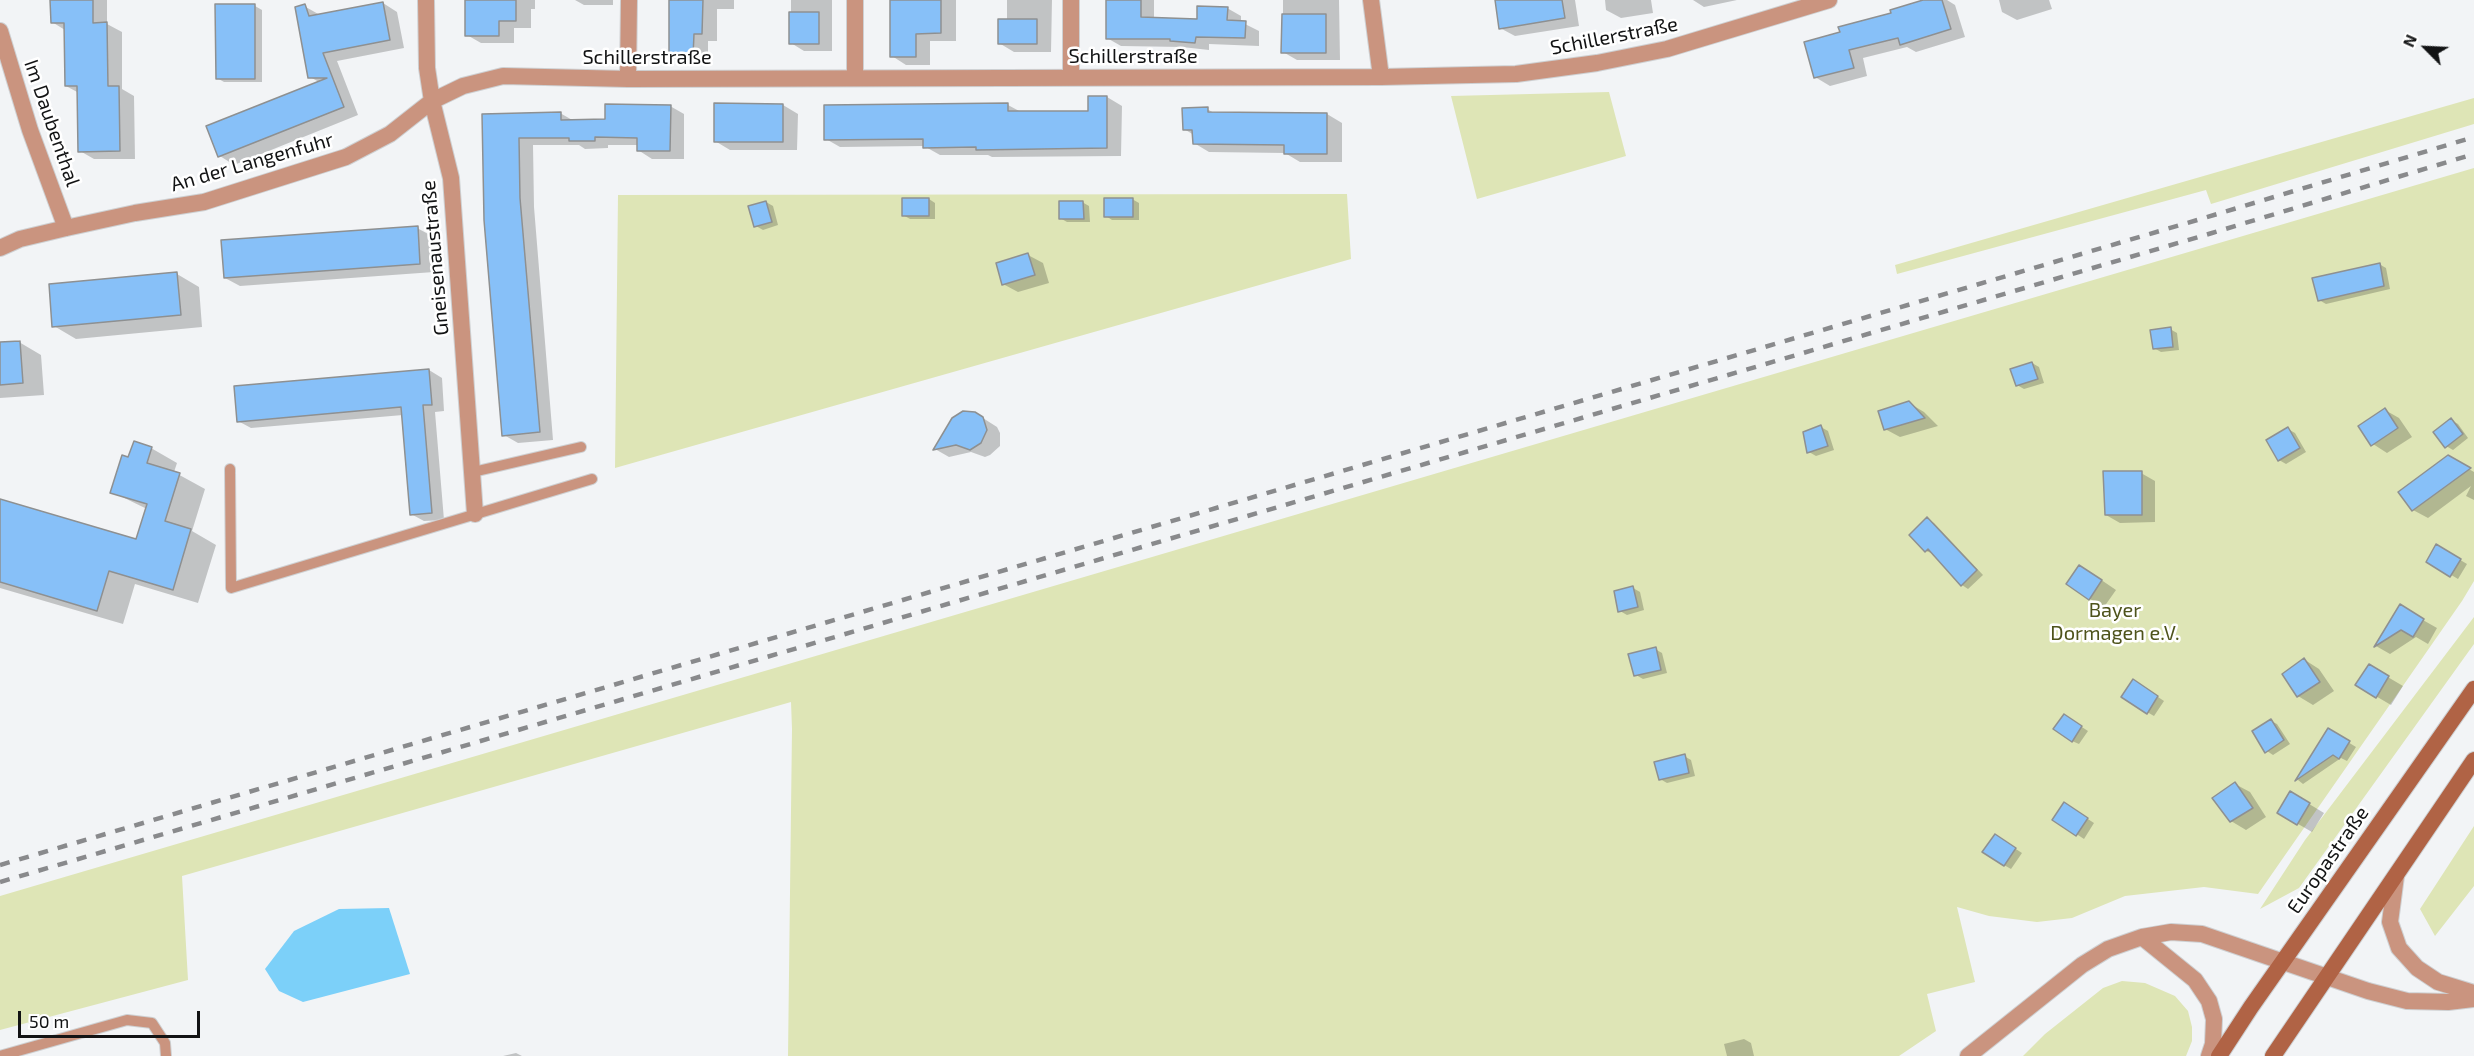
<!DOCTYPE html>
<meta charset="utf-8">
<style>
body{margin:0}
#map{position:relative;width:2474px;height:1056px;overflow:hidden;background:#f2f4f6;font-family:"Exo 2",sans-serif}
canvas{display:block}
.north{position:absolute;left:2396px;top:18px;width:60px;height:60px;-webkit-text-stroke:4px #fff;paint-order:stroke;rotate:294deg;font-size:16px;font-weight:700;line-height:24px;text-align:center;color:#121314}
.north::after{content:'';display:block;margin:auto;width:21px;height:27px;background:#121314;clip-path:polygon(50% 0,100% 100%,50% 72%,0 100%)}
.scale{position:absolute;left:18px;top:1011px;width:182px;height:27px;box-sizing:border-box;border:3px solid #121314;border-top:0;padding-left:8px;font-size:18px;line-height:21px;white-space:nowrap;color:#121314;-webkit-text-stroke:4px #fff;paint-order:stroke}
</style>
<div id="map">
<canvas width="2474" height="1056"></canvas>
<div class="north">N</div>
<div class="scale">50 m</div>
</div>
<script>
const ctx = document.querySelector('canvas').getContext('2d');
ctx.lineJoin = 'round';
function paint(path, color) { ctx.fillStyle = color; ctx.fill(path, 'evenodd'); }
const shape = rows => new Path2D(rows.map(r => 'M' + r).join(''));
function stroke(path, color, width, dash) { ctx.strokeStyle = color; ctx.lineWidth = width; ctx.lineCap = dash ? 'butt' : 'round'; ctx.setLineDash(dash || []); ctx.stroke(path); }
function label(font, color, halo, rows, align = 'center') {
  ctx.font = font + ' "Exo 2",sans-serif'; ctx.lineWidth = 5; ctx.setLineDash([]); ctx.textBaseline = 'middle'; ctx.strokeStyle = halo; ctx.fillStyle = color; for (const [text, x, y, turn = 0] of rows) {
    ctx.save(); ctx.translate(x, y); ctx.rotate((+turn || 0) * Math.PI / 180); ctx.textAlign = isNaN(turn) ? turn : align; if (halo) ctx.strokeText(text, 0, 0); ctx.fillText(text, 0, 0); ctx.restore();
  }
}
const green = shape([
 [1609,92,1626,156,1477,199,1451,96],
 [2474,98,2474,124,2211,204,2206,190,1897,274,1895,265],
 [2474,168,2474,581,2462,601,2258,894,2204,887,2125,896,2072,918,2037,922,1989,916,1957,907,1975,982,1927,994,1936,1031,1899,1056,788,1056,792,729,791,702,182,876,188,980,0,1030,0,896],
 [1347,194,1351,259,615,468,618,195],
 [2474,617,2474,644,2299,888,2260,909,2305,840],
 [2474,826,2474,886,2435,936,2420,909],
 [2122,981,2145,983,2175,996,2188,1011,2192,1027,2192,1041,2186,1056,2023,1056,2045,1034,2103,988]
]);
const water = shape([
 [389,908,410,974,303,1002,279,991,265,969,294,931,339,909]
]);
const shadow = shape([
 [52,0,107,0,107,24,122,32,122,89,134,96,135,159,94,159,80,151,79,93,66,86,65,30,52,22],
 [467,0,535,0,535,9,531,9,531,28,514,28,514,43,481,43,467,35],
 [575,0,613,0,613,5,584,5],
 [671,0,734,0,734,9,717,9,717,41,708,41,708,65,685,64,670,56],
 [791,0,832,0,832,51,804,51,791,43],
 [891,0,956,0,956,41,930,41,930,65,906,65,892,56],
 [1007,0,1052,0,1051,52,1014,52,999,43,1007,20],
 [1108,0,1154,0,1154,19,1198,20,1227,8,1241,16,1241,22,1259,31,1259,46,1209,44,1209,50,1182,47,1121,46,1107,38],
 [1283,0,1339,0,1340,60,1297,60,1283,52],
 [1496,0,1575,0,1579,26,1515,36,1500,28],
 [1605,0,1651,0,1653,13,1621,18,1606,10],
 [1693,0,1737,0,1704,7],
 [1928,0,1947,0,1955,5,1965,37,1916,52,1907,47,1863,58,1867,76,1830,86,1815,77,1842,33],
 [1999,0,2049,0,2052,9,2017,20,2002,12],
 [383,3,397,12,404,48,337,61,358,115,234,165,220,156,319,82,310,77,304,6,320,15],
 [255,6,262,10,262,82,224,82,217,78],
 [1107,97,1122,106,1121,156,992,157,988,155,940,155,924,146,840,147,826,139,1008,105,1021,112,1090,113],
 [715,105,783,105,798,114,797,150,730,150,715,141],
 [670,106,684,114,684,159,652,159,638,150,638,145,608,145,608,148,585,149,579,145,533,145,534,207,553,440,518,443,504,435,483,115,560,113,574,121,607,121],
 [1207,109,1216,114,1327,114,1342,123,1342,162,1300,162,1285,153,1209,152,1194,143,1194,135,1184,129],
 [929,199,935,203,935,219,910,219,903,215],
 [1132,199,1139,203,1139,220,1112,220,1106,216],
 [766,202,773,206,778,225,763,230,756,226],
 [1082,202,1089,206,1090,222,1067,222,1060,218],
 [417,228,432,236,434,272,240,286,225,278],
 [1028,255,1043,263,1049,283,1018,292,1003,284],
 [2379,264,2386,268,2390,289,2326,304,2319,300],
 [177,274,199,287,202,327,76,339,54,326],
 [2170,329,2177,333,2179,350,2161,352,2154,348],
 [19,342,41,355,44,395,0,398,0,344],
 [2032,363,2039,367,2044,383,2024,389,2017,385],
 [429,370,442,378,444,411,435,412,444,520,424,521,411,514,403,415,251,428,238,421],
 [1909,403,1924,412,1938,426,1900,437,1885,429],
 [2385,410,2399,418,2412,437,2387,453,2373,444],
 [975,413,997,427,1000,433,1000,446,990,455,985,457,971,452,949,457,935,449],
 [2451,420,2458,424,2468,438,2453,450,2446,446],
 [1821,427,1828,431,1834,450,1816,456,1809,452],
 [2288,429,2295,433,2306,452,2286,464,2279,460],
 [151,448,177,463,174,472,205,489,192,531,216,545,198,603,135,584,123,624,0,588,0,501,137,541,147,509,112,492,129,459],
 [2448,457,2474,472,2474,500,2466,496,2471,486,2428,518,2413,510],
 [2141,473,2155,481,2155,522,2120,523,2106,515],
 [1927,519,1934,523,1983,575,1968,589,1962,585,1934,554,1926,551,1911,535],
 [2437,546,2467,564,2458,579,2428,561],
 [2094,575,2116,590,2104,607,2090,599],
 [1633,588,1640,592,1644,610,1627,615,1620,611],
 [2400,607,2437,628,2428,644,2416,637,2390,654,2376,646],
 [1655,649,1662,653,1667,673,1643,679,1636,675],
 [2305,660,2319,669,2334,691,2313,705,2298,696],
 [2369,666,2403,686,2391,705,2357,685],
 [2140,685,2164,701,2154,716,2147,712],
 [2071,720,2088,731,2079,744,2072,741],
 [2271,721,2277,724,2290,744,2273,755,2267,751],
 [2328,730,2356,747,2347,761,2341,758,2303,784,2298,780],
 [1684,756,1691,760,1695,776,1667,783,1660,779],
 [2235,784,2250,792,2266,817,2246,830,2231,821],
 [2291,793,2324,813,2312,832,2279,813],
 [2071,808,2094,823,2084,839,2054,819],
 [2002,840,2022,853,2011,869,2004,865],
 [1744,1039,1751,1043,1754,1056,1727,1056,1724,1044],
 [516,1053,522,1056,503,1056]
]);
const building = shape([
 [50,0,93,0,93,23,107,22,108,86,119,86,120,151,78,152,77,86,65,86,64,23,51,23,50,0],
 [465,0,516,0,516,21,499,21,499,36,465,36,465,0],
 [669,0,703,0,702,34,694,34,693,57,669,57,669,0],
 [890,0,941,0,941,33,916,34,916,57,890,57,890,0],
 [1106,0,1141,0,1141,17,1197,19,1197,6,1228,7,1227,20,1246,21,1245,38,1196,37,1195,43,1170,41,1170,39,1106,39,1106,0],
 [1495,0,1562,0,1565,18,1499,29,1495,0],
 [1923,0,1942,0,1951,29,1900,45,1898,38,1849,50,1854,68,1814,78,1804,42,1840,32,1838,27,1891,13,1890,10,1923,0],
 [383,2,390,40,323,53,344,107,218,157,206,126,327,78,308,78,295,7,305,4,309,16,383,2],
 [215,4,255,4,255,79,216,79,215,4],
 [789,12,819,12,819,44,789,44,789,12],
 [1282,14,1326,14,1326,53,1281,53,1282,14],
 [998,19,1037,19,1037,44,998,44,998,19],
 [1088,96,1107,96,1107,148,976,150,976,147,923,148,923,139,824,140,824,105,1008,103,1008,111,1088,111,1088,96],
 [714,103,783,104,783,142,714,142,714,103],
 [605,104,671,105,670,151,637,151,637,138,595,137,595,141,569,141,569,138,519,138,520,198,540,432,502,436,484,220,482,114,561,112,561,120,605,119,605,104],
 [1208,107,1208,112,1327,113,1327,154,1284,154,1284,145,1193,144,1192,130,1183,130,1182,108,1208,107],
 [902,198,929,198,929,216,902,216,902,198],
 [1104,198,1133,198,1133,217,1104,217,1104,198],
 [766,201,772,222,754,227,748,206,766,201],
 [1059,201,1083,201,1084,219,1059,219,1059,201],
 [418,226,420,264,224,278,221,240,418,226],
 [1028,253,1035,275,1002,285,996,263,1028,253],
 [2380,263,2384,286,2318,301,2312,278,2380,263],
 [177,272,181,315,52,327,49,284,177,272],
 [2171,327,2173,347,2153,349,2150,330,2171,327],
 [20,341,23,383,0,385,0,342,20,341],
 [2032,362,2038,379,2016,386,2010,369,2032,362],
 [429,369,432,405,423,405,432,513,410,515,401,407,237,422,234,386,429,369],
 [1909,401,1925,418,1884,430,1878,411,1909,401],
 [2385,408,2398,428,2371,446,2358,426,2385,408],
 [963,411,975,412,983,417,987,430,981,443,970,450,956,445,933,450,952,418,963,411],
 [2451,418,2463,434,2445,448,2433,432,2451,418],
 [1821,425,1828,446,1807,453,1803,432,1821,425],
 [2288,427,2300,448,2278,461,2266,440,2288,427],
 [134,441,152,447,147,463,180,473,165,521,191,529,173,590,109,571,97,611,0,582,0,499,136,539,147,504,110,493,122,455,128,457,134,441],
 [2448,455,2471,468,2412,511,2398,492,2448,455],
 [2103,471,2142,471,2142,515,2105,515,2103,471],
 [1927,517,1977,570,1961,586,1928,549,1925,552,1909,535,1927,517],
 [2436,544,2461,559,2450,577,2426,562,2436,544],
 [2079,565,2102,580,2089,600,2066,584,2079,565],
 [1633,586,1638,607,1618,612,1614,591,1633,586],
 [2400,604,2424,619,2413,637,2401,630,2374,647,2400,604],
 [1656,647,1661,670,1634,676,1628,654,1656,647],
 [2304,658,2320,682,2297,697,2282,674,2304,658],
 [2369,664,2389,676,2376,698,2355,685,2369,664],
 [2133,679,2158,696,2147,714,2121,697,2133,679],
 [2064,714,2082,726,2072,742,2053,729,2064,714],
 [2271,719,2284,740,2265,753,2252,731,2271,719],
 [2328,728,2350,741,2339,759,2333,755,2295,781,2328,728],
 [1685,754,1689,773,1659,780,1654,762,1685,754],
 [2235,782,2253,808,2230,822,2212,798,2235,782],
 [2290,791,2310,803,2297,825,2277,813,2290,791],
 [2064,802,2088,818,2076,836,2052,820,2064,802],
 [1995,834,2016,848,2004,866,1982,852,1995,834]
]);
const service = shape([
 [230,469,231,588,592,479],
 [473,472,581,447],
 [0,1056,127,1020,152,1023,165,1043,166,1056]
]);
const minor = shape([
 [426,0,427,68,432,101,451,178,475,514],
 [1371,0,1381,77],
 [0,31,30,130,66,228],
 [1071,77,1071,0],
 [855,78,855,0],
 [628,79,629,0],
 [0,248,20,239,66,228,135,213,204,202,346,157,390,134,432,101,463,86,503,76,628,79,1381,77,1516,74,1597,63,1667,49,1829,0],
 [2396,876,2390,922,2399,948,2417,968,2438,982,2474,993],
 [2142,937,2195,980,2209,1001,2214,1019,2213,1044,2209,1056],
 [1968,1056,2082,965,2108,949,2142,937,2171,932,2202,934,2368,991,2407,1001,2448,1002,2474,999]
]);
const secondary = shape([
 [2219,1056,2251,1007,2474,689],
 [2273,1056,2474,760]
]);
const rail = shape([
 [0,865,2204,218,2474,137],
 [0,882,2212,233,2474,154]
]);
const streetNames = [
 ["Schillerstraße",1614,36,-11],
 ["Schillerstraße",1133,56],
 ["Schillerstraße",647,57],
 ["Im Daubenthal",52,123,71],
 ["An der Langenfuhr",252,162,-16],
 ["Gneisenaustraße",435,258,-95],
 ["Europastraße",2328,860,-55]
];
const parkNames = [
 ["Bayer",2115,610],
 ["Dormagen e.V.",2115,633]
];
paint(green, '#dee5b6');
paint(water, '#7cd0f9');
paint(shadow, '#0003');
paint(building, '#87c0f8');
stroke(building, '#8e9091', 1.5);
stroke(service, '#ced0d2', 12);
stroke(minor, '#ced0d2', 18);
stroke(secondary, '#ced0d2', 18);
stroke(service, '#ca947f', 10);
stroke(minor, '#ca947f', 16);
stroke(secondary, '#b06345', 16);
stroke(rail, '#898a8c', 4.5, [10, 10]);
label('20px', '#121314', '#fff', streetNames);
label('20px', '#4e531b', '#fff', parkNames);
</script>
